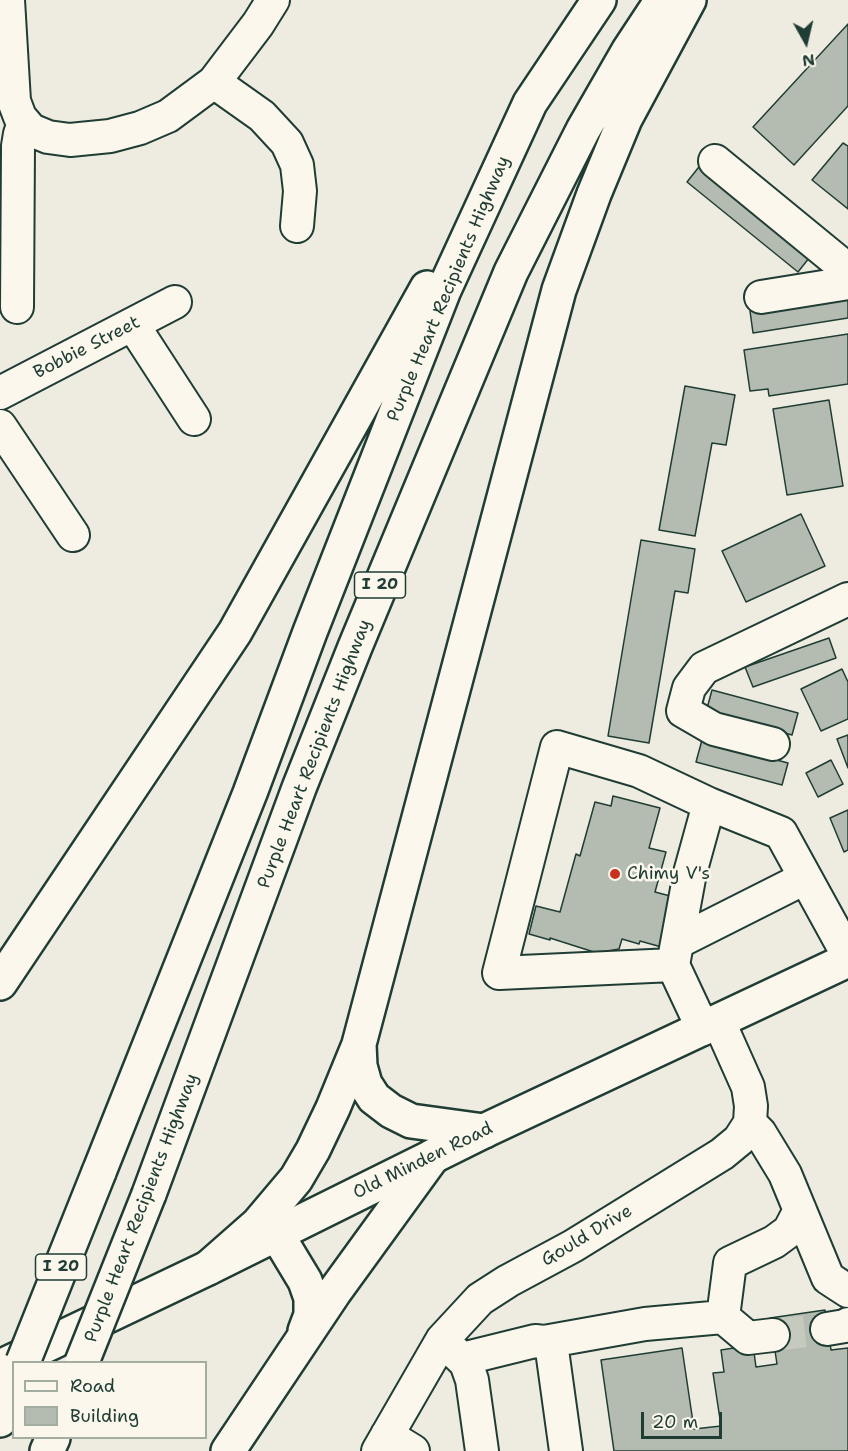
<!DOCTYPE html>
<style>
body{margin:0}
#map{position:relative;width:848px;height:1451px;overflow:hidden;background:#eeece1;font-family:"Shantell Sans",sans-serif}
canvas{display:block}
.legend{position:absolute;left:12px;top:1361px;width:195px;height:78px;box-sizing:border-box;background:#fbf7ec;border:2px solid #a3ada2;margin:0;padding:8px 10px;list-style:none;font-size:18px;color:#1f3d34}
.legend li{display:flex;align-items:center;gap:12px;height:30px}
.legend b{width:30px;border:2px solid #a3ada2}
.north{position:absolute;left:776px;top:12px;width:60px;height:60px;-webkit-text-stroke:4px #fbf7ec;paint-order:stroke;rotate:172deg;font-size:16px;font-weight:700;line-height:24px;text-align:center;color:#1f3d34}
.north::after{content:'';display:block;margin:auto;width:21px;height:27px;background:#1f3d34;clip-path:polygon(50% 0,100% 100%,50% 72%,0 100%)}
.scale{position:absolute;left:641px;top:1412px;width:81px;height:27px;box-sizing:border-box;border:3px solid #1f3d34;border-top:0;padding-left:8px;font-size:18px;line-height:21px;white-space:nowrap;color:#1f3d34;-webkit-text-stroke:4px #fbf7ec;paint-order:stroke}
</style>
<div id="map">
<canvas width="848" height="1451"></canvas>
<ul class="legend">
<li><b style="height:8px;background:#fbf7ec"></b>Road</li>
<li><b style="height:16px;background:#b4bbb0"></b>Building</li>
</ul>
<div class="north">N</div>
<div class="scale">20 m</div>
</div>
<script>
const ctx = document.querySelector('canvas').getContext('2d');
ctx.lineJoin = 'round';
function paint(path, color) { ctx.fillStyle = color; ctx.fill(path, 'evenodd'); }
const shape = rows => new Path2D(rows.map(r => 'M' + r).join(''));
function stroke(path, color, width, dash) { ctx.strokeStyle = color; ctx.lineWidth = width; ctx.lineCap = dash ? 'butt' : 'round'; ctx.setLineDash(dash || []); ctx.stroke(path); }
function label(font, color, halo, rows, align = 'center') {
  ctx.font = font + ' "Shantell Sans",sans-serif'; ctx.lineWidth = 5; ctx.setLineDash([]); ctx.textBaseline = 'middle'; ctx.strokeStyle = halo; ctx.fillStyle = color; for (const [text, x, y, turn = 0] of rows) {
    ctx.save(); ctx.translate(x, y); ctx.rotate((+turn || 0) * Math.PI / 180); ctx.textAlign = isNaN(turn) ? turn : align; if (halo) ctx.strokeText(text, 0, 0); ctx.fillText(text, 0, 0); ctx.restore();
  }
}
const building = shape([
 [848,24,848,106,794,165,753,127,848,24],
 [843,143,848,146,848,209,812,180,843,143],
 [702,163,813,253,798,272,687,182,702,163],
 [848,295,848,318,753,333,750,311,848,295],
 [848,334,848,384,769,396,768,389,750,391,744,350,848,334],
 [685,386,735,395,726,445,712,443,695,536,659,530,685,386],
 [829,400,843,486,787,495,773,409,829,400],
 [801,514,825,566,746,602,722,551,801,514],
 [641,540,695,549,688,593,675,591,649,743,608,736,641,540],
 [829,638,836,658,753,687,745,667,829,638],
 [842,669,848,682,848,719,821,731,801,689,842,669],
 [712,690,798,713,792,735,706,712,712,690],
 [848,735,848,768,837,739,848,735],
 [702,740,788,763,782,785,696,762,702,740],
 [831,760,843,784,818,797,806,773,831,760],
 [613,796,660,808,649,848,666,852,655,892,678,898,665,948,640,941,639,944,622,939,619,949,597,953,550,938,550,940,529,934,536,906,560,912,576,854,580,856,595,802,611,806,613,796],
 [848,810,848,850,844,852,830,818,848,810],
 [825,1310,831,1350,848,1348,848,1451,614,1451,601,1360,682,1348,694,1429,721,1426,713,1373,724,1372,721,1350,753,1345,756,1367,777,1364,770,1318,825,1310]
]);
const minorTunnel = shape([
 [773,1335,827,1329]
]);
const minor = shape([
 [8,0,14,101,20,117,31,130,48,137,70,140,110,136,140,128,168,116,214,82,258,24,273,0],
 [214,82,262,116,287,143,297,165,300,191,297,226],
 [715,161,848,270],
 [761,297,848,283],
 [17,307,18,146,20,134,24,122],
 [133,325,194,419],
 [0,393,175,302],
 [0,426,73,535],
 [773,744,714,729,683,711,689,688,704,668,848,599],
 [678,942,805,878],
 [673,965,499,973,557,747,639,771,709,804],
 [703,1029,673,965,690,873,709,804,781,833,848,955],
 [750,1123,760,1133,785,1174,828,1278,848,1291],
 [723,1317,748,1338,773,1335],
 [827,1329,845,1326,848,1324],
 [544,1342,645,1324,723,1317,730,1263,774,1242,789,1231,800,1210],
 [447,1345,466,1363,472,1380,482,1451],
 [462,1359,535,1341,544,1342,552,1350,566,1451],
 [387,1435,413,1451],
 [378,1451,442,1340,480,1299,508,1281,573,1246,722,1154,739,1140,750,1123,751,1106,748,1087,719,1022]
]);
const major = shape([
 [0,1367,208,1268,484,1131,848,960]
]);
const highway = shape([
 [0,983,235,632,427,288],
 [484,1131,411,1121,391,1111,374,1098,365,1084,360,1066,359,1044,559,290,594,194,625,119,689,0],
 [99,1172,250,793,310,632,444,290,530,103,599,0],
 [149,1194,299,788,355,647,511,272,583,130,629,50,662,0],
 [276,1233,305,1281,311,1298,311,1315,305,1331],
 [208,1268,258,1224,296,1179,313,1150,333,1108,358,1047],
 [0,1420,14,1387],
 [47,1451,53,1438],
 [228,1451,335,1291,433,1156]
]);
const highwayBridge = shape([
 [23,1362,99,1172],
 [82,1362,149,1194]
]);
const markers = [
 [615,874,6,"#c8321e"]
];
const shields = [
 [380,585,51],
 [61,1267,51]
];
const shieldNames = [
 ["I 20",380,585],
 ["I 20",61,1267]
];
const streetNames = [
 ["Purple Heart Recipients Highway",449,289,-67],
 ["Bobbie Street",87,348,-27],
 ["Purple Heart Recipients Highway",315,754,-69],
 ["Old Minden Road",423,1161,-26],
 ["Purple Heart Recipients Highway",142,1208,-69],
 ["Gould Drive",587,1236,-31]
];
const poiNames = [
 ["Chimy V's",627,874]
];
paint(building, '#b4bbb0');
stroke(building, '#1f3d34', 1.5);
stroke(minorTunnel, '#c5c9be', 32, [32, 16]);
stroke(minor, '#1f3d34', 36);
stroke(major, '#1f3d34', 38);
stroke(highway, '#1f3d34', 38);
stroke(minor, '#fbf7ec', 32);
stroke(major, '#fbf7ec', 33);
stroke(highway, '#fbf7ec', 33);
stroke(highwayBridge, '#1f3d34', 38, []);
stroke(highwayBridge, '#fbf7ec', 33);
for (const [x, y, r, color] of markers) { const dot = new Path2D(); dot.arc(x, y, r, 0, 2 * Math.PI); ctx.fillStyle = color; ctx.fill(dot); stroke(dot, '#fbf7ec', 2); }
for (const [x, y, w] of shields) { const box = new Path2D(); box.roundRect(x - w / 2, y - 13, w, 26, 4.5); ctx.fillStyle = '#fbf7ec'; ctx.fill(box); stroke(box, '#1f3d34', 1.5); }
label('bold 16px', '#1f3d34', null, shieldNames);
label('18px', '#1f3d34', '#fbf7ec', streetNames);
label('18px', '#1f3d34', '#fbf7ec', poiNames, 'left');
</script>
